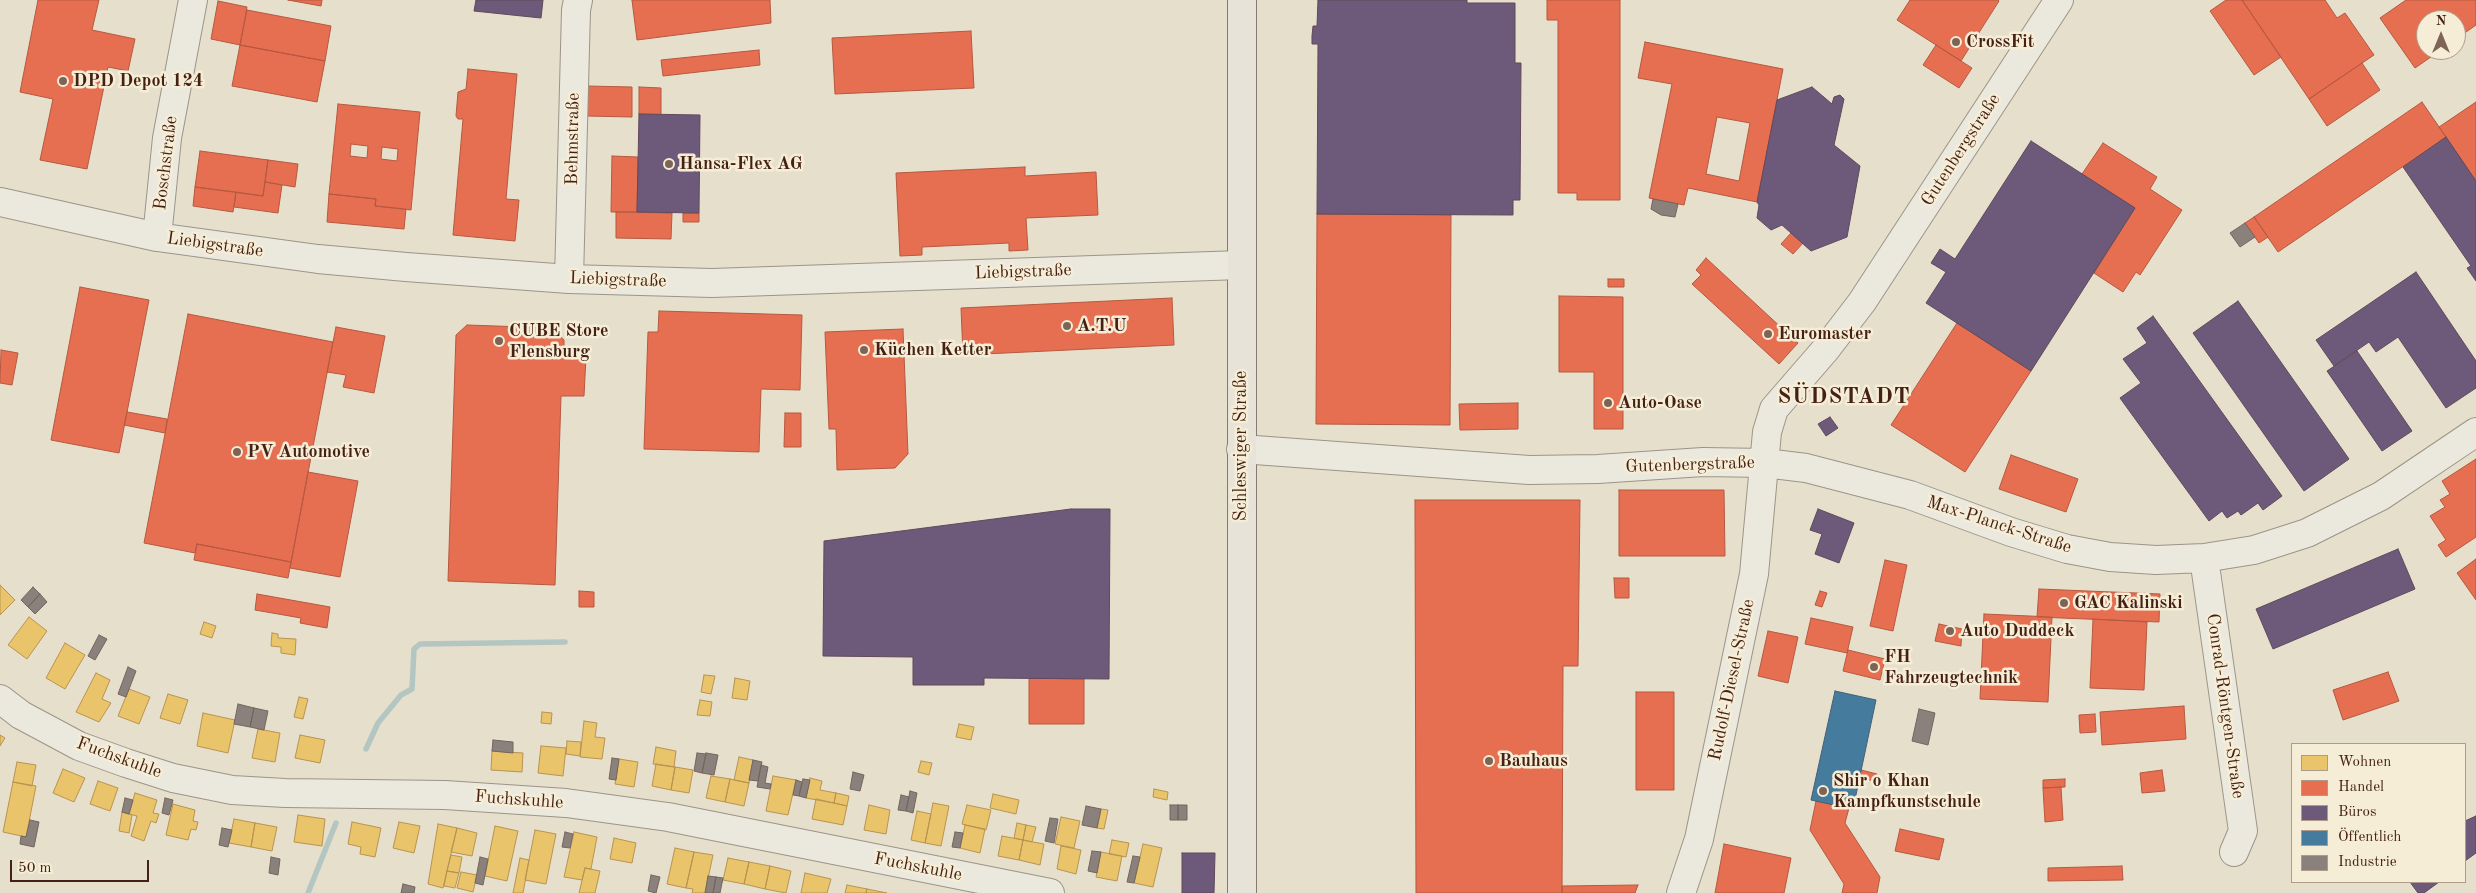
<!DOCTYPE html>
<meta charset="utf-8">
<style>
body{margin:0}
#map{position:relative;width:2476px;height:893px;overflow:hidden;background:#e6dfcc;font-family:"Old Standard TT",serif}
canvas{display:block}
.legend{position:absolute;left:2291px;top:743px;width:175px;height:140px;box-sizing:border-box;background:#f6edd7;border:1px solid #af9b89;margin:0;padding:6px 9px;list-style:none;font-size:15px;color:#452114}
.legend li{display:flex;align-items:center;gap:10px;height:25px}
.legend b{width:25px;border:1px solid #af9b89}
.north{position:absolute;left:2416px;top:10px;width:50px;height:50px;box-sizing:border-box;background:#f6edd7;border:1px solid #af9b89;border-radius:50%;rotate:0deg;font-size:14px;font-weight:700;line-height:20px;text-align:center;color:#452114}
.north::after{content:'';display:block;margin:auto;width:18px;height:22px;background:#7d6454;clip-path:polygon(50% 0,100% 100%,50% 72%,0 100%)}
.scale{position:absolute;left:10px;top:860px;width:139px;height:22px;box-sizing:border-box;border:2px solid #452114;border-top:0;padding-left:6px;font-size:15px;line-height:18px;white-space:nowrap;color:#452114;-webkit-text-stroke:4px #f6edd7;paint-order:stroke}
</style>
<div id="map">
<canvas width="2476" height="893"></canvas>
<ul class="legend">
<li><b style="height:14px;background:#e9c46a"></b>Wohnen</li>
<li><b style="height:14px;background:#e76f51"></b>Handel</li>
<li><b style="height:14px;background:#6d597a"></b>Büros</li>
<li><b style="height:14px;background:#457b9d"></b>Öffentlich</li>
<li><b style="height:14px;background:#8a817c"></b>Industrie</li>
</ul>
<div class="north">N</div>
<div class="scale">50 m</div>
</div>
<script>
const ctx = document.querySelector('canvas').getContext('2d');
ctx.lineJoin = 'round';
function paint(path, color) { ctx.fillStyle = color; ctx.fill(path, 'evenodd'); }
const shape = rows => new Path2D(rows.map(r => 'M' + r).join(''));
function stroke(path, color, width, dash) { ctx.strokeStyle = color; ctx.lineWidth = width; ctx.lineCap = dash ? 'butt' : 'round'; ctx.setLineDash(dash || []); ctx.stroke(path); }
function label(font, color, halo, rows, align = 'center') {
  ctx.font = font + ' "Old Standard TT",serif'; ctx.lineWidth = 5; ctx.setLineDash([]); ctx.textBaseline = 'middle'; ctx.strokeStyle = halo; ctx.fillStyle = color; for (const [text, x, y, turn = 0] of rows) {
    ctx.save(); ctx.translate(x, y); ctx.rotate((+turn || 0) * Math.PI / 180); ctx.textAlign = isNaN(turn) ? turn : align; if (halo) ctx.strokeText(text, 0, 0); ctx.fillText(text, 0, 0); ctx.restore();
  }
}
const homes = shape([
 [0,585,15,600,0,615,0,585],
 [29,617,47,631,27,659,8,645,29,617],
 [204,622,216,626,212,638,200,634,204,622],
 [272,633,278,634,278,638,296,639,295,655,281,653,281,647,271,646,272,633],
 [65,643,85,655,65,689,46,678,65,643],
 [96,673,110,680,102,699,111,703,99,722,76,712,96,673],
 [704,675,715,676,711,694,701,692,704,675],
 [735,678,750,681,747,700,732,698,735,678],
 [129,689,150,697,139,724,118,716,129,689],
 [168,694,188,700,180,724,160,718,168,694],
 [299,697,308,699,303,719,294,717,299,697],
 [700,700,712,702,710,716,697,715,700,700],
 [542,712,552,713,551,724,541,723,542,712],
 [203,713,235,720,228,753,197,746,203,713],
 [584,721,597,723,595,737,605,738,602,759,580,757,584,721],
 [959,724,974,727,971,740,956,737,959,724],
 [258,729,280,733,275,762,252,758,258,729],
 [0,735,5,738,0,746,0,735],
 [300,735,325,740,320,763,295,758,300,735],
 [567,741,581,742,580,756,566,754,567,741],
 [541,746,566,748,563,776,538,773,541,746],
 [656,747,676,751,674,767,653,764,656,747],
 [492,751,523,753,522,772,491,770,492,751],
 [739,757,753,760,749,783,734,780,739,757],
 [619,759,638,762,634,787,615,784,619,759],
 [921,761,932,763,929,775,918,772,921,761],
 [17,762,36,765,32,786,13,782,17,762],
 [656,764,675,767,671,790,652,786,656,764],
 [675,767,693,770,689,793,671,790,675,767],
 [63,769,85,778,74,802,53,793,63,769],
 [711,776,730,779,725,802,706,798,711,776],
 [773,776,796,780,788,815,766,811,773,776],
 [810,778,822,781,820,790,836,793,834,803,806,798,810,778],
 [730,779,749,783,744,806,725,802,730,779],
 [98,781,118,788,110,811,90,804,98,781],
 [13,782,36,786,26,837,3,832,13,782],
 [1154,789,1168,792,1167,800,1153,797,1154,789],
 [135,793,157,800,153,813,159,814,156,823,151,821,144,841,131,836,137,816,129,814,135,793],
 [836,793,849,796,847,806,834,803,836,793],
 [993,794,1019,800,1016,814,990,808,993,794],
 [816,799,847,806,843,825,812,819,816,799],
 [933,803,949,806,941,846,925,843,933,803],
 [173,804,195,810,193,821,198,822,196,830,191,829,188,840,166,835,173,804],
 [869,805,890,810,886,834,864,830,869,805],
 [967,805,991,810,986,830,962,824,967,805],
 [1101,809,1108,810,1104,829,1097,828,1101,809],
 [917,811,931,814,925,843,911,840,917,811],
 [122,812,132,815,129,833,119,831,122,812],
 [298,815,325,819,322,846,294,842,298,815],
 [1061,817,1080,821,1074,848,1055,844,1061,817],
 [234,819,255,823,251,847,229,843,234,819],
 [352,822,381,828,375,857,360,854,361,847,348,844,352,822],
 [399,822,420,826,414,853,393,848,399,822],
 [255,823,277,827,272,851,251,847,255,823],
 [1017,823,1026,825,1023,840,1014,838,1017,823],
 [438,824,457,828,443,888,428,884,438,824],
 [965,825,985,829,980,853,960,848,965,825],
 [1026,825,1036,827,1032,842,1023,840,1026,825],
 [495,826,518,831,507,881,485,876,495,826],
 [457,828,477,833,472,856,451,852,457,828],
 [535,830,556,834,546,884,525,880,535,830],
 [574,832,597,837,591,869,585,868,582,880,564,877,574,832],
 [1002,836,1023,840,1019,860,998,856,1002,836],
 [614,838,636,843,632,863,610,859,614,838],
 [1023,840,1044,844,1040,865,1019,860,1023,840],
 [1112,840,1129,843,1126,857,1109,854,1112,840],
 [1143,844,1162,848,1153,887,1134,883,1143,844],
 [1061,846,1081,850,1076,874,1057,869,1061,846],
 [675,848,694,852,686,888,667,884,675,848],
 [694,852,713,855,705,893,692,893,693,889,686,888,694,852],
 [1101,852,1122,856,1117,881,1096,877,1101,852],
 [451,855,462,857,459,873,447,871,451,855],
 [520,858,529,860,523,893,513,893,520,858],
 [728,858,749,862,744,884,723,880,728,858],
 [749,862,770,866,765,889,744,884,749,862],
 [770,866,791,871,786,893,765,889,770,866],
 [585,868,600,871,595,893,579,893,585,868],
 [447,871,459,873,455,888,444,886,447,871],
 [461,872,477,875,473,892,457,888,461,872],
 [805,873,831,879,827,893,801,893,805,873],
 [847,885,867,889,866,893,845,893,847,885],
 [867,889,887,893,866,893,867,889]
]);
const shops = shape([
 [38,0,99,0,92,30,135,39,128,71,108,67,87,169,40,160,53,99,20,92,38,0],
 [288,0,322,0,321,6,288,0],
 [632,0,770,0,771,23,637,40,632,0],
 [1547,0,1620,0,1620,200,1577,200,1577,193,1558,193,1558,20,1547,20,1547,0],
 [1910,0,1998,0,1999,1,1961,61,1897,20,1910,0],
 [2226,0,2242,0,2281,57,2254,75,2210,11,2226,0],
 [2242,0,2325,0,2337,18,2345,13,2374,55,2309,99,2242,0],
 [2406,0,2476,0,2476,25,2456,39,2456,20,2426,20,2426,50,2441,50,2415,68,2380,18,2406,0],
 [218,1,247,7,240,45,211,39,218,1],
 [247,10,331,26,325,61,240,45,247,10],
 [971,31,974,88,835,94,832,38,971,31],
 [1645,42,1783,69,1757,202,1688,188,1684,205,1649,198,1672,84,1638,78,1645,42],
 [1717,117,1750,123,1739,181,1706,174,1717,117],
 [240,45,325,61,317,102,232,86,240,45],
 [1936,45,1972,68,1959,88,1923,65,1936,45],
 [759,50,760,65,663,76,661,60,759,50],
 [2362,63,2380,90,2327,126,2309,99,2362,63],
 [468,69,517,74,506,199,519,200,515,241,453,235,463,119,458,119,456,116,458,92,466,89,468,69],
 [587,86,632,87,632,117,587,116,587,86],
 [639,87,661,88,661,115,639,114,639,87],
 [2422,102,2446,137,2278,252,2254,217,2422,102],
 [2476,102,2476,181,2439,127,2476,102],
 [338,104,420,112,411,210,375,206,376,199,329,194,338,104],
 [351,144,368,146,367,158,350,156,351,144],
 [382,147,398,149,397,161,381,159,382,147],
 [2103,143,2157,177,2150,189,2182,210,2140,275,2136,272,2123,292,2094,273,2135,208,2082,174,2103,143],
 [200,151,268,160,263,196,195,187,200,151],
 [612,156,638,157,637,212,611,212,612,156],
 [268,160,298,164,295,187,265,182,268,160],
 [1025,167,1025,176,1096,172,1098,215,1026,218,1028,250,1009,251,1009,243,922,247,922,255,900,256,896,173,1025,167],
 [265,182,282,185,278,213,234,207,236,192,263,196,265,182],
 [195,187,236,192,233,212,193,206,195,187],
 [329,194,376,199,375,206,406,209,404,229,327,222,329,194],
 [616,212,672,213,671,239,616,238,616,212],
 [683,213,699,213,699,222,683,222,683,213],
 [1317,214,1451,215,1450,425,1316,424,1317,214],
 [2254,217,2268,237,2259,243,2245,223,2254,217],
 [1791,233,1803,243,1793,254,1781,244,1791,233],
 [1706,258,1798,343,1779,364,1692,284,1701,275,1696,270,1706,258],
 [1608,279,1624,279,1624,287,1608,287,1608,279],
 [80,287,149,300,119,453,51,440,80,287],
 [1559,296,1623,297,1623,429,1594,429,1594,372,1559,372,1559,296],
 [1172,298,1174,345,963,355,961,308,1172,298],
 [659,311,802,315,800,390,761,389,759,452,644,449,648,332,658,332,659,311],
 [188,314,333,342,291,562,197,544,195,553,144,543,188,314],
 [1957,323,2031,371,1965,472,1891,425,1957,323],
 [467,325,553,328,564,340,564,355,586,356,584,396,561,396,555,585,448,581,456,335,467,325],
 [336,327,385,336,374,393,343,387,346,375,327,372,336,327],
 [903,329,908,454,895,468,837,470,836,429,829,429,825,332,903,329],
 [1,350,18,353,12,385,0,383,1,350],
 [1518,403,1518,429,1460,430,1459,404,1518,403],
 [127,412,167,419,165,433,124,425,127,412],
 [785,413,801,413,801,447,784,447,785,413],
 [2011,455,2078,479,2066,512,1999,489,2011,455],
 [2476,459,2476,537,2446,557,2438,545,2446,540,2430,516,2445,507,2440,500,2450,494,2442,481,2476,459],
 [308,472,358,481,340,577,290,568,308,472],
 [1619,490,1724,490,1725,556,1619,556,1619,490],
 [1415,500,1580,500,1578,666,1563,666,1562,893,1416,893,1415,500],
 [197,544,291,562,288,578,194,560,197,544],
 [2476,559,2476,600,2457,573,2476,559],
 [1885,560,1907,565,1893,631,1870,626,1885,560],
 [1614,578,1629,578,1629,598,1615,598,1614,578],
 [2039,589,2160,594,2159,622,2037,617,2039,589],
 [579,591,594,592,594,607,579,607,579,591],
 [1820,591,1827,593,1822,607,1815,605,1820,591],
 [257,594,330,607,327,628,300,623,301,618,255,610,257,594],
 [1984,614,2052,617,2048,702,1980,699,1984,614],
 [1811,618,1853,627,1847,653,1805,644,1811,618],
 [2093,619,2147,622,2144,690,2090,688,2093,619],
 [1939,624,1962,629,1961,646,1935,641,1939,624],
 [1768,631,1798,637,1788,683,1758,676,1768,631],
 [1848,650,1885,659,1880,680,1843,671,1848,650],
 [2388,672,2399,701,2343,720,2333,690,2388,672],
 [1029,678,1084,679,1084,724,1029,724,1029,678],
 [1636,692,1674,692,1674,790,1636,790,1636,692],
 [2184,706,2186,739,2102,745,2100,712,2184,706],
 [2095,714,2096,732,2080,733,2079,715,2095,714],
 [1861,770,1877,774,1875,781,1859,778,1861,770],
 [2162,770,2165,791,2142,793,2140,773,2162,770],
 [2065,779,2065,787,2043,788,2043,780,2065,779],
 [2061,787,2063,820,2045,822,2043,788,2061,787],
 [1816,801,1849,808,1845,823,1880,877,1877,893,1842,893,1844,884,1810,830,1816,801],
 [1900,829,1944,839,1939,860,1895,851,1900,829],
 [1724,844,1791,858,1784,893,1715,893,1724,844],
 [2122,866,2123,880,2048,881,2048,868,2122,866],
 [1638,885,1635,893,1562,893,1562,886,1638,885]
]);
const offices = shape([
 [476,0,543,0,541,18,474,11,476,0],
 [1318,0,1467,0,1467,3,1515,3,1515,63,1521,63,1520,200,1513,200,1513,215,1317,214,1318,44,1312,44,1312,36,1313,26,1317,26,1318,0],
 [1812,87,1832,104,1834,97,1840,95,1844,99,1834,145,1860,166,1847,237,1811,251,1782,225,1771,230,1757,218,1759,205,1757,202,1777,100,1812,87],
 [639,114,700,115,699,213,637,212,639,114],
 [2446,137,2476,181,2476,281,2467,268,2471,266,2403,167,2446,137],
 [2031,141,2135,208,2031,371,1926,303,1946,272,1931,263,1940,249,1955,259,2031,141],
 [2416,272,2476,361,2476,388,2446,408,2398,337,2376,352,2369,342,2334,366,2316,340,2416,272],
 [2238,301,2349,459,2304,491,2193,333,2238,301],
 [2153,316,2282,496,2263,510,2258,503,2241,515,2238,511,2227,518,2222,511,2209,521,2120,398,2141,383,2123,359,2147,343,2137,328,2153,316],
 [2357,351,2412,431,2382,451,2327,371,2357,351],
 [1830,417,1838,428,1826,436,1818,424,1830,417],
 [1071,509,1110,509,1109,679,984,678,984,685,913,685,913,657,823,656,824,541,1071,509],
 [1818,509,1854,523,1839,563,1815,554,1822,534,1810,530,1818,509],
 [2398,549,2415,589,2273,649,2256,609,2398,549],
 [2476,816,2476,853,2465,861,2465,821,2476,816],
 [1182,853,1215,853,1214,893,1182,893,1182,853],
 [2410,882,2439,882,2424,893,2418,893,2410,882]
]);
const public = shape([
 [1835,691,1876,700,1853,809,1811,800,1835,691]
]);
const industry = shape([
 [1653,199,1678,204,1675,217,1661,215,1651,209,1653,199],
 [2245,223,2255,237,2240,247,2230,233,2245,223],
 [33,587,40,594,28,607,21,600,33,587],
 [40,594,47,602,35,614,28,607,40,594],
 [99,635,107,639,95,660,88,656,99,635],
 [128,667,136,671,126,697,118,694,128,667],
 [238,704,254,708,250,727,234,724,238,704],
 [254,708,268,711,264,730,250,727,254,708],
 [1919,709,1935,713,1928,745,1912,741,1919,709],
 [493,740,513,742,513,753,492,751,493,740],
 [697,753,706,754,702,773,694,771,697,753],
 [706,753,718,755,714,775,702,773,706,753],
 [612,758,619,759,616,780,609,779,612,758],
 [753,760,762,762,758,781,749,780,753,760],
 [761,765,768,767,765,783,771,784,770,789,757,787,761,765],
 [853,772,864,775,860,791,850,789,853,772],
 [803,779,810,780,806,798,799,796,803,779],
 [796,780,802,782,799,796,793,795,796,780],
 [910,791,917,793,913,813,906,811,910,791],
 [901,795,909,797,906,811,898,810,901,795],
 [125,798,133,800,129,814,122,812,125,798],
 [165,798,173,800,169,815,162,813,165,798],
 [1170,805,1178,805,1178,820,1170,820,1170,805],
 [1178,805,1187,805,1187,820,1178,820,1178,805],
 [1086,806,1101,809,1097,828,1082,825,1086,806],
 [1050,818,1058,819,1054,843,1045,841,1050,818],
 [30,820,39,822,34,847,20,844,21,836,26,837,30,820],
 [222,828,232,830,228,847,219,845,222,828],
 [565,832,573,834,570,848,562,847,565,832],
 [955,832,963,833,960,848,952,847,955,832],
 [1092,851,1101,852,1097,873,1088,871,1092,851],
 [1133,856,1140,857,1134,883,1127,882,1133,856],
 [271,857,280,859,278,875,269,873,271,857],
 [480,857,488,859,483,885,475,883,480,857],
 [651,875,660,877,656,893,648,891,651,875],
 [708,876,716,877,713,893,705,893,708,876],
 [716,877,723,878,720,893,713,893,716,877],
 [403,884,415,887,414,893,401,893,403,884]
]);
const stream = shape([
 [366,749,378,723,401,695,412,689,414,649,420,644,565,642],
 [308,893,336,823]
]);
const minor = shape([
 [0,202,157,237,318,259,406,267,569,279,712,283,1241,265],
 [157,237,167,138,193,0],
 [569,279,576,10,578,0],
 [1241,449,1529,470,1598,469,1703,462,1765,463,1806,468,1910,495,2011,532,2067,549,2110,557,2156,560,2204,558,2254,550,2307,533,2381,496,2476,432],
 [2204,558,2243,831,2234,852],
 [0,699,21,715,79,746,126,763,173,778,232,790,285,793,445,795,566,803,668,817,1050,893],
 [1681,893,1699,839,1754,574,1767,432,1774,409,1826,349,1862,302,2059,0]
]);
const major = shape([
 [1242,0,1242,893]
]);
const markers = [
 [1956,42,5,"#7d6454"],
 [63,81,5,"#7d6454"],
 [669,164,5,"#7d6454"],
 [1067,326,5,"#7d6454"],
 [1768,334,5,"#7d6454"],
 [499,341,5,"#7d6454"],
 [864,350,5,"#7d6454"],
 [1608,403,5,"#7d6454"],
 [237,452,5,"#7d6454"],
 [2064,603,5,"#7d6454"],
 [1950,631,5,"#7d6454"],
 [1874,667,5,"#7d6454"],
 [1489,761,5,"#7d6454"],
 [1823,791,5,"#7d6454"]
];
const poiNames = [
 ["CrossFit",1966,42],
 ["DPD Depot 124",73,81],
 ["Hansa-Flex AG",679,164],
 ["A.T.U",1077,326],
 ["CUBE Store",509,331],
 ["Flensburg",509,352],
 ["Euromaster",1778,334],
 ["Küchen Ketter",874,350],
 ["Auto-Oase",1618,403],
 ["PV Automotive",247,452],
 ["GAC Kalinski",2074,603],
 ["Auto Duddeck",1960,631],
 ["FH",1884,657],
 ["Fahrzeugtechnik",1884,678],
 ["Bauhaus",1499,761],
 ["Shir o Khan",1833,781],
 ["Kampfkunstschule",1833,802]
];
const streetNames = [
 ["Behmstraße",573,139,-89],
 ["Gutenbergstraße",1961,150,-57],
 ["Boschstraße",166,163,-83],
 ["Liebigstraße",215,245,8],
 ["Liebigstraße",1023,272,-2],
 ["Liebigstraße",618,280,2],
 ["Schleswiger Straße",1241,446,-90],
 ["Gutenbergstraße",1690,465,-2],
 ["Max-Planck-Straße",1999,525,18],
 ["Rudolf-Diesel-Straße",1732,680,-78],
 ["Conrad-Röntgen-Straße",2225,706,82],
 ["Fuchskuhle",119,758,20],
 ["Fuchskuhle",519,800,4],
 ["Fuchskuhle",918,867,11]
];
const districtNames = [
 ["SÜDSTADT",1844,397]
];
paint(homes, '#e9c46a');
stroke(homes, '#b89350', 1);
paint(shops, '#e76f51');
stroke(shops, '#b6583f', 1);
paint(offices, '#6d597a');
stroke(offices, '#61485b', 1);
paint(public, '#457b9d');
stroke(public, '#456074', 1);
paint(industry, '#8a817c');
stroke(industry, '#75645d', 1);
stroke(stream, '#b4c6c1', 5.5);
stroke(minor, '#9c9487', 30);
stroke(major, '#857a70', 30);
stroke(minor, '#ebe8de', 28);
stroke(major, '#e8e3d8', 28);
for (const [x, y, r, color] of markers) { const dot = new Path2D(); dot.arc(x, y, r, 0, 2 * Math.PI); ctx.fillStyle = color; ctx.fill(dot); stroke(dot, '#f6edd7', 2); }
label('bold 18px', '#452114', '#f6edd7', poiNames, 'left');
label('18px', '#452114', '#f6edd7', streetNames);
ctx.letterSpacing = '1px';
label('bold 22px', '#452114', '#f6edd7', districtNames);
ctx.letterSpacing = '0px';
</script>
